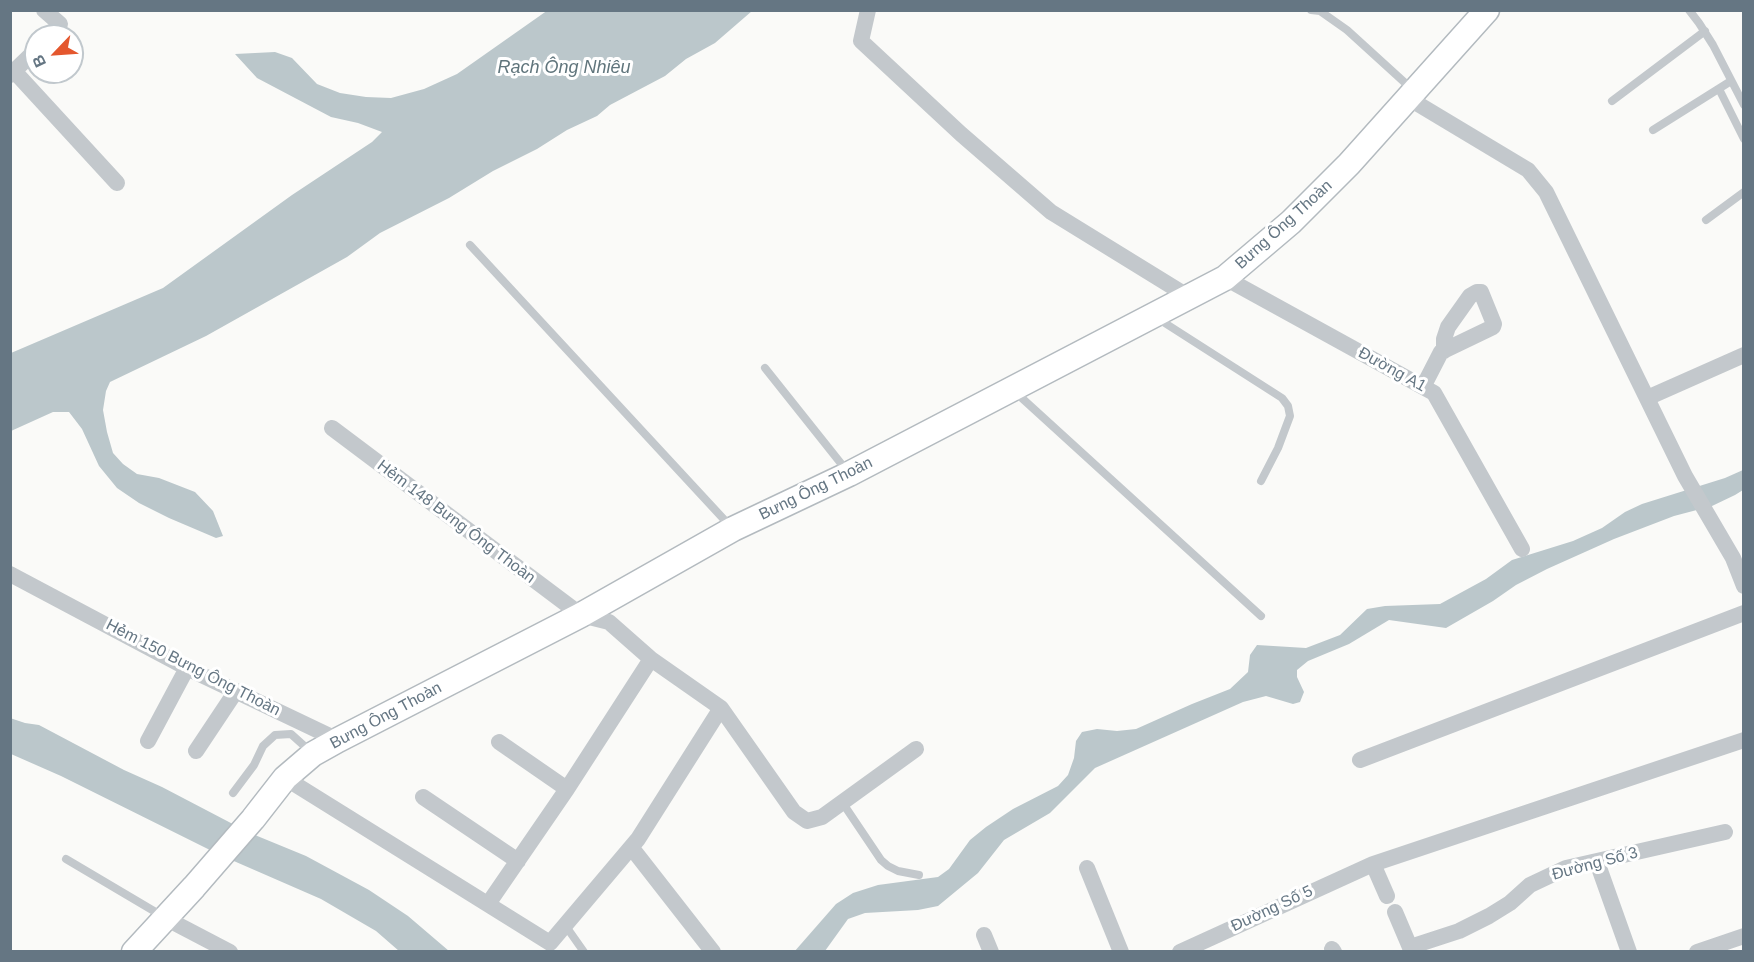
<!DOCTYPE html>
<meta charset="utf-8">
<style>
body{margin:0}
#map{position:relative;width:1754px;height:962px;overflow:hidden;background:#fafaf8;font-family:Arial,sans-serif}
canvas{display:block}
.frame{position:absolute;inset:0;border:12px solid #657683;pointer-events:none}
.north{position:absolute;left:24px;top:24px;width:60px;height:60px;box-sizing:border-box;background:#fff;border:2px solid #c1c8cd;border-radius:50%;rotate:245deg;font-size:16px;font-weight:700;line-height:24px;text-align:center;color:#657683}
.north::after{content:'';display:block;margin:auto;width:21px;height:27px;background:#e4572e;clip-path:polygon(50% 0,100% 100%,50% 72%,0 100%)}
</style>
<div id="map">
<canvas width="1754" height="962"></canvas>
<div class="frame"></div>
<div class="north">B</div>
</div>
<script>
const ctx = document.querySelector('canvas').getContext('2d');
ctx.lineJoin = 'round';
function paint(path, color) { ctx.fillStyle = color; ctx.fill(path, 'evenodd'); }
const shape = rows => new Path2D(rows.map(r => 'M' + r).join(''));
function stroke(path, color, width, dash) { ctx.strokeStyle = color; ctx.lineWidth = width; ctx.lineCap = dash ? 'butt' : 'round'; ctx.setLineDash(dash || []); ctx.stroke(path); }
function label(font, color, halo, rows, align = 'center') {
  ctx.font = font + ' Arial,sans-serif'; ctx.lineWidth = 6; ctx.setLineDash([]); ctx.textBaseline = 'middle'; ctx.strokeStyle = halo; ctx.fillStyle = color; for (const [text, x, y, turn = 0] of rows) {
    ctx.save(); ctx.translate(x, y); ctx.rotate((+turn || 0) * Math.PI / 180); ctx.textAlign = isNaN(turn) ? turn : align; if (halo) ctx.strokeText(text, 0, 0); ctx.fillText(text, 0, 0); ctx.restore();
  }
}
const water = shape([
 [548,10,752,11,715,43,686,59,665,76,610,105,597,116,567,130,537,149,493,171,449,198,380,233,347,257,206,336,110,382,106,391,103,410,107,432,113,453,123,464,137,474,159,478,195,492,213,511,223,536,216,538,169,518,139,503,117,488,99,466,82,429,69,412,53,412,11,431,11,353,163,288,292,195,372,142,382,132,358,123,331,117,257,78,235,54,275,52,292,58,317,84,340,93,366,97,391,98,424,89,457,74],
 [1743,470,1743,490,1735,495,1712,506,1674,516,1614,539,1547,569,1516,585,1493,601,1446,628,1389,620,1349,644,1308,661,1297,670,1297,677,1304,692,1300,702,1293,704,1266,696,1243,702,1095,768,1050,813,1004,840,978,873,938,906,918,910,865,913,848,919,825,951,794,952,836,904,853,893,878,885,938,877,949,869,970,840,986,827,1013,809,1058,786,1068,775,1074,758,1076,741,1082,732,1097,729,1117,731,1136,729,1192,704,1230,689,1248,672,1250,655,1257,645,1306,648,1340,635,1367,609,1385,606,1440,604,1486,579,1512,560,1573,541,1602,528,1625,512,1642,504,1725,478],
 [10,718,25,723,39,725,124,770,162,787,250,833,306,856,369,890,408,916,449,951,399,951,376,931,321,899,220,855,61,776,11,754]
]);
const lane = shape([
 [1311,10,1320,11,1347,30,1414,91],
 [1689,10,1699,23,1713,45,1744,105],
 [1719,89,1744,139],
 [1612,101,1705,31],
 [1653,130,1731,81],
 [1706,220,1744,192],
 [470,245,731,527],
 [1157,318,1282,398,1288,406,1290,416,1278,448,1261,481],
 [765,368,847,471],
 [1013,390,1261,616],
 [233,793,254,765,263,746,275,735,291,734,311,752],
 [842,802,881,860,888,866,898,871,919,875],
 [66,859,164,917],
 [565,925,584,952]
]);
const street = shape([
 [44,10,60,24,49,36],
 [868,10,861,41,961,134,1051,212,1189,297],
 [15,72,117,183],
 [10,75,36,50],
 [1408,98,1528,170,1546,192,1685,476,1733,558,1744,586],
 [1225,278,1434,393,1522,549],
 [1423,387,1441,352,1493,327,1494,324,1481,292,1477,292,1470,296,1448,327,1444,339,1444,351],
 [1647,398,1744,355],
 [332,428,581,615,609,622,651,659,721,708,794,812,807,821,822,817,916,749],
 [10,574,187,668,338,740],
 [148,741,187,668],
 [499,742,567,789],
 [196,751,236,691],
 [1360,760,1744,613],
 [285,778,550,943,638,839,721,708],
 [423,797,518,861],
 [631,847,713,952],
 [1597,862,1629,952],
 [1373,864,1387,896],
 [1087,868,1121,952],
 [488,904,567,789,651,659],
 [1395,912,1412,952],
 [165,918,230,952],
 [984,935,991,952],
 [1410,947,1459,931,1489,916,1510,903,1530,885,1566,868,1725,832],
 [1332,949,1334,952],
 [1180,952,1373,864,1744,740],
 [1697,952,1744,936]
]);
const secondary = shape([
 [134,952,194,887,253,819,285,778,313,754,338,740,581,615,733,529,849,474,1225,278,1291,222,1349,164,1487,10]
]);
const streetNames = [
 ["Bưng Ông Thoàn",1284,225,-42],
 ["Đường A1",1392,370,29],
 ["Bưng Ông Thoàn",816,489,-26],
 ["Hẻm 148 Bưng Ông Thoàn",456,522,37],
 ["Hẻm 150 Bưng Ông Thoàn",193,668,27],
 ["Bưng Ông Thoàn",386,716,-28],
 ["Đường Số 3",1595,864,-15],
 ["Đường Số 5",1272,909,-25]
];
const waterNames = [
 ["Rạch Ông Nhiêu",564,68]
];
paint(water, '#bbc7cb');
stroke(secondary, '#b3babf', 27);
stroke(lane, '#c3c8cc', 8);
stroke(street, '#c3c8cc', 16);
stroke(secondary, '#fff', 24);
label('16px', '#657683', '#fff', streetNames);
label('italic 18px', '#60757c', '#fff', waterNames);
</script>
